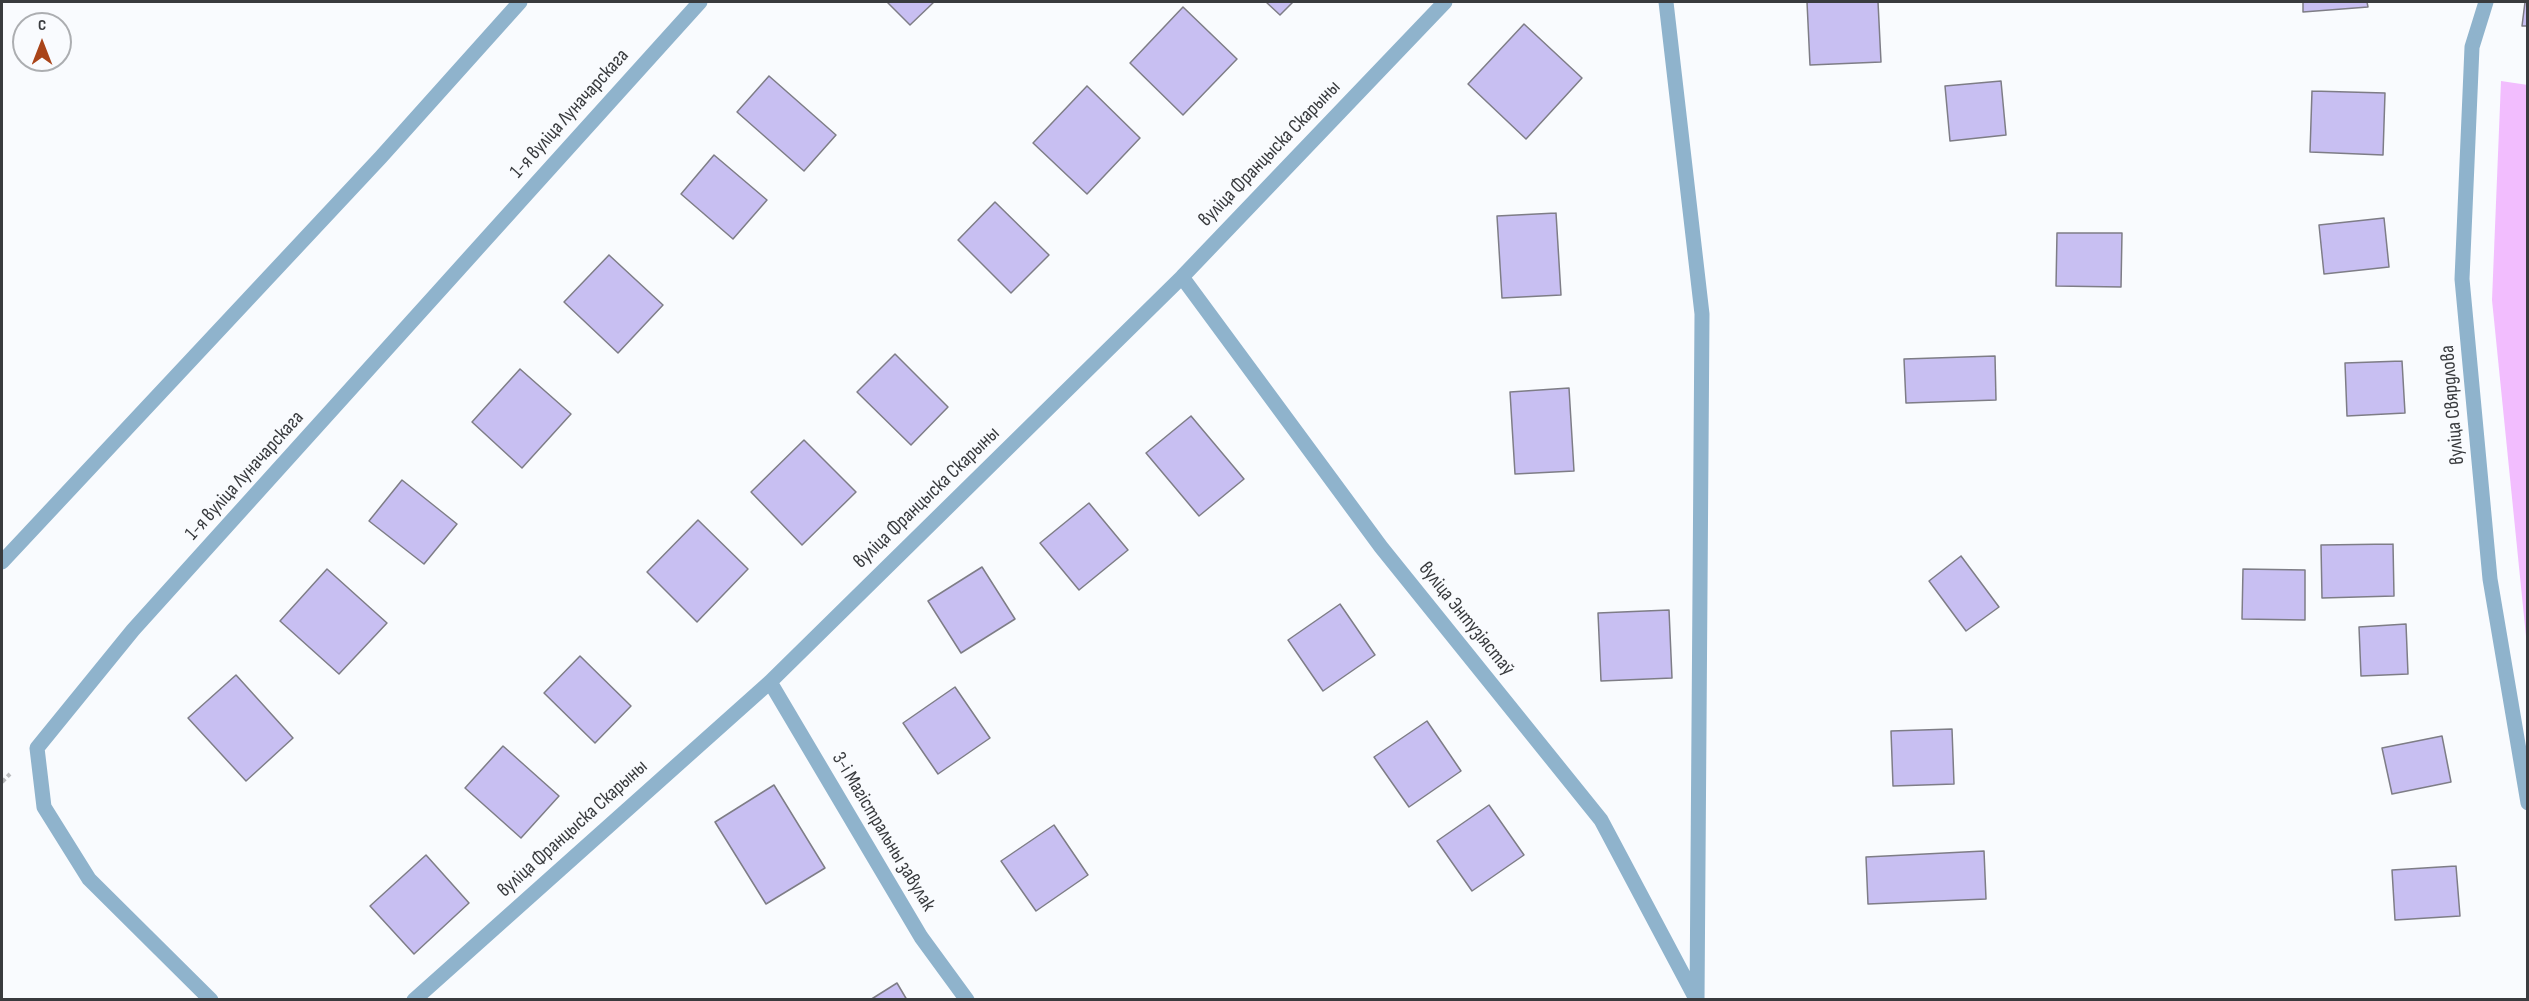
<!DOCTYPE html>
<meta charset="utf-8">
<style>
body{margin:0}
#map{position:relative;width:2529px;height:1001px;overflow:hidden;background:#f9fbfe;font-family:"Sofia Sans Condensed",sans-serif}
canvas{display:block}
.frame{position:absolute;inset:0;border:3px solid #393b3e;pointer-events:none}
.north{position:absolute;left:12px;top:12px;width:60px;height:60px;box-sizing:border-box;background:#f9fbfe;border:2px solid #acaeb1;border-radius:50%;rotate:0deg;font-size:16px;font-weight:700;line-height:24px;text-align:center;color:#393b3e}
.north::after{content:'';display:block;margin:auto;width:21px;height:27px;background:#a94419;clip-path:polygon(50% 0,100% 100%,50% 72%,0 100%)}
</style>
<div id="map">
<canvas width="2529" height="1001"></canvas>
<div class="frame"></div>
<div class="north">С</div>
</div>
<script>
const ctx = document.querySelector('canvas').getContext('2d');
ctx.lineJoin = 'round';
function paint(path, color) { ctx.fillStyle = color; ctx.fill(path, 'evenodd'); }
const shape = rows => new Path2D(rows.map(r => 'M' + r).join(''));
function stroke(path, color, width, dash) { ctx.strokeStyle = color; ctx.lineWidth = width; ctx.lineCap = dash ? 'butt' : 'round'; ctx.setLineDash(dash || []); ctx.stroke(path); }
function label(font, color, halo, rows, align = 'center') {
  ctx.font = font + ' "Sofia Sans Condensed",sans-serif'; ctx.lineWidth = 5; ctx.setLineDash([]); ctx.textBaseline = 'middle'; ctx.strokeStyle = halo; ctx.fillStyle = color; for (const [text, x, y, turn = 0] of rows) {
    ctx.save(); ctx.translate(x, y); ctx.rotate((+turn || 0) * Math.PI / 180); ctx.textAlign = isNaN(turn) ? turn : align; if (halo) ctx.strokeText(text, 0, 0); ctx.fillText(text, 0, 0); ctx.restore();
  }
}
const green = shape([
 [2501,81,2528,85,2527,646,2492,300]
]);
const building = shape([
 [887,2,934,2,910,25,887,2],
 [1266,2,1293,2,1280,15,1266,2],
 [1807,2,1878,2,1881,62,1810,65,1807,2],
 [2303,2,2367,2,2368,7,2303,12,2303,2],
 [2525,2,2528,2,2528,26,2522,26,2525,2],
 [1183,7,1237,59,1183,115,1130,63,1183,7],
 [1524,24,1582,78,1526,139,1468,84,1524,24],
 [769,76,836,135,804,171,737,112,769,76],
 [2001,81,2006,135,1950,141,1945,86,2001,81],
 [1087,86,1140,138,1087,194,1033,143,1087,86],
 [2312,91,2385,93,2383,155,2310,152,2312,91],
 [714,155,767,200,733,239,681,194,714,155],
 [995,202,1049,255,1011,293,958,240,995,202],
 [1556,213,1561,295,1502,298,1497,216,1556,213],
 [2384,218,2389,267,2324,274,2319,225,2384,218],
 [2057,233,2122,233,2121,287,2056,286,2057,233],
 [609,255,663,305,618,353,564,302,609,255],
 [895,354,948,407,911,445,857,392,895,354],
 [1995,356,1996,400,1906,403,1904,359,1995,356],
 [2402,361,2405,413,2347,416,2345,363,2402,361],
 [520,369,571,414,522,468,472,422,520,369],
 [1569,388,1574,471,1515,474,1510,392,1569,388],
 [1191,416,1244,479,1199,516,1146,453,1191,416],
 [804,440,856,492,802,545,751,492,804,440],
 [402,480,457,524,424,564,369,521,402,480],
 [1089,503,1128,550,1079,590,1040,543,1089,503],
 [698,520,748,569,697,622,647,572,698,520],
 [2393,544,2394,596,2322,598,2321,545,2393,544],
 [1961,556,1999,607,1966,631,1929,581,1961,556],
 [982,567,1015,619,961,653,928,601,982,567],
 [327,569,387,623,339,674,280,621,327,569],
 [2243,569,2305,570,2305,620,2242,619,2243,569],
 [1340,604,1375,655,1323,691,1288,640,1340,604],
 [1669,610,1672,678,1601,681,1598,613,1669,610],
 [2406,624,2408,674,2361,676,2359,627,2406,624],
 [580,656,631,706,595,743,544,693,580,656],
 [236,675,293,738,246,781,188,718,236,675],
 [955,687,990,738,938,774,903,723,955,687],
 [1427,721,1461,771,1409,807,1374,757,1427,721],
 [1952,729,1954,784,1893,786,1891,731,1952,729],
 [2442,736,2451,782,2392,794,2382,748,2442,736],
 [503,746,559,796,521,838,465,788,503,746],
 [774,785,825,868,766,904,715,822,774,785],
 [1489,805,1524,855,1472,891,1437,841,1489,805],
 [1054,825,1088,875,1036,911,1001,861,1054,825],
 [1984,851,1986,899,1868,904,1866,857,1984,851],
 [426,855,469,903,414,954,370,906,426,855],
 [2456,866,2460,916,2395,920,2392,870,2456,866],
 [897,983,907,1000,870,1000,897,983]
]);
const path = shape([
 [2,782,10,774]
]);
const minor = shape([
 [1666,2,1702,314,1697,1000],
 [2486,2,2472,47,2462,279,2490,579,2528,803],
 [1182,277,1381,547,1601,820,1695,997],
 [770,682,921,937,967,1000],
 [211,1000,89,879,44,807,37,748,133,630,700,2],
 [414,1000,770,682,1182,277,1445,2]
]);
const tertiary = shape([
 [2,562,381,157,520,2]
]);
const streetNames = [
 ["1-я вуліца Луначарскага",570,114,-48],
 ["вуліца Францыска Скарыны",1270,154,-46],
 ["вуліца Свярдлова",2453,405,-95],
 ["1-я вуліца Луначарскага",245,476,-48],
 ["вуліца Францыска Скарыны",927,498,-44],
 ["вуліца Энтузіястаў",1466,619,51],
 ["вуліца Францыска Скарыны",573,829,-42],
 ["3-і Магістральны завулак",883,832,59]
];
paint(green, '#f2bdfe');
paint(building, '#c8bff2');
stroke(building, '#7e7d86', 1.5);
stroke(path, '#b9bbbe', 4, [4.5, 3]);
stroke(minor, '#8fb3cc', 15);
stroke(tertiary, '#8fb3cc', 15);
label('20px', '#393b3e', '#f9fbfe', streetNames);
</script>
